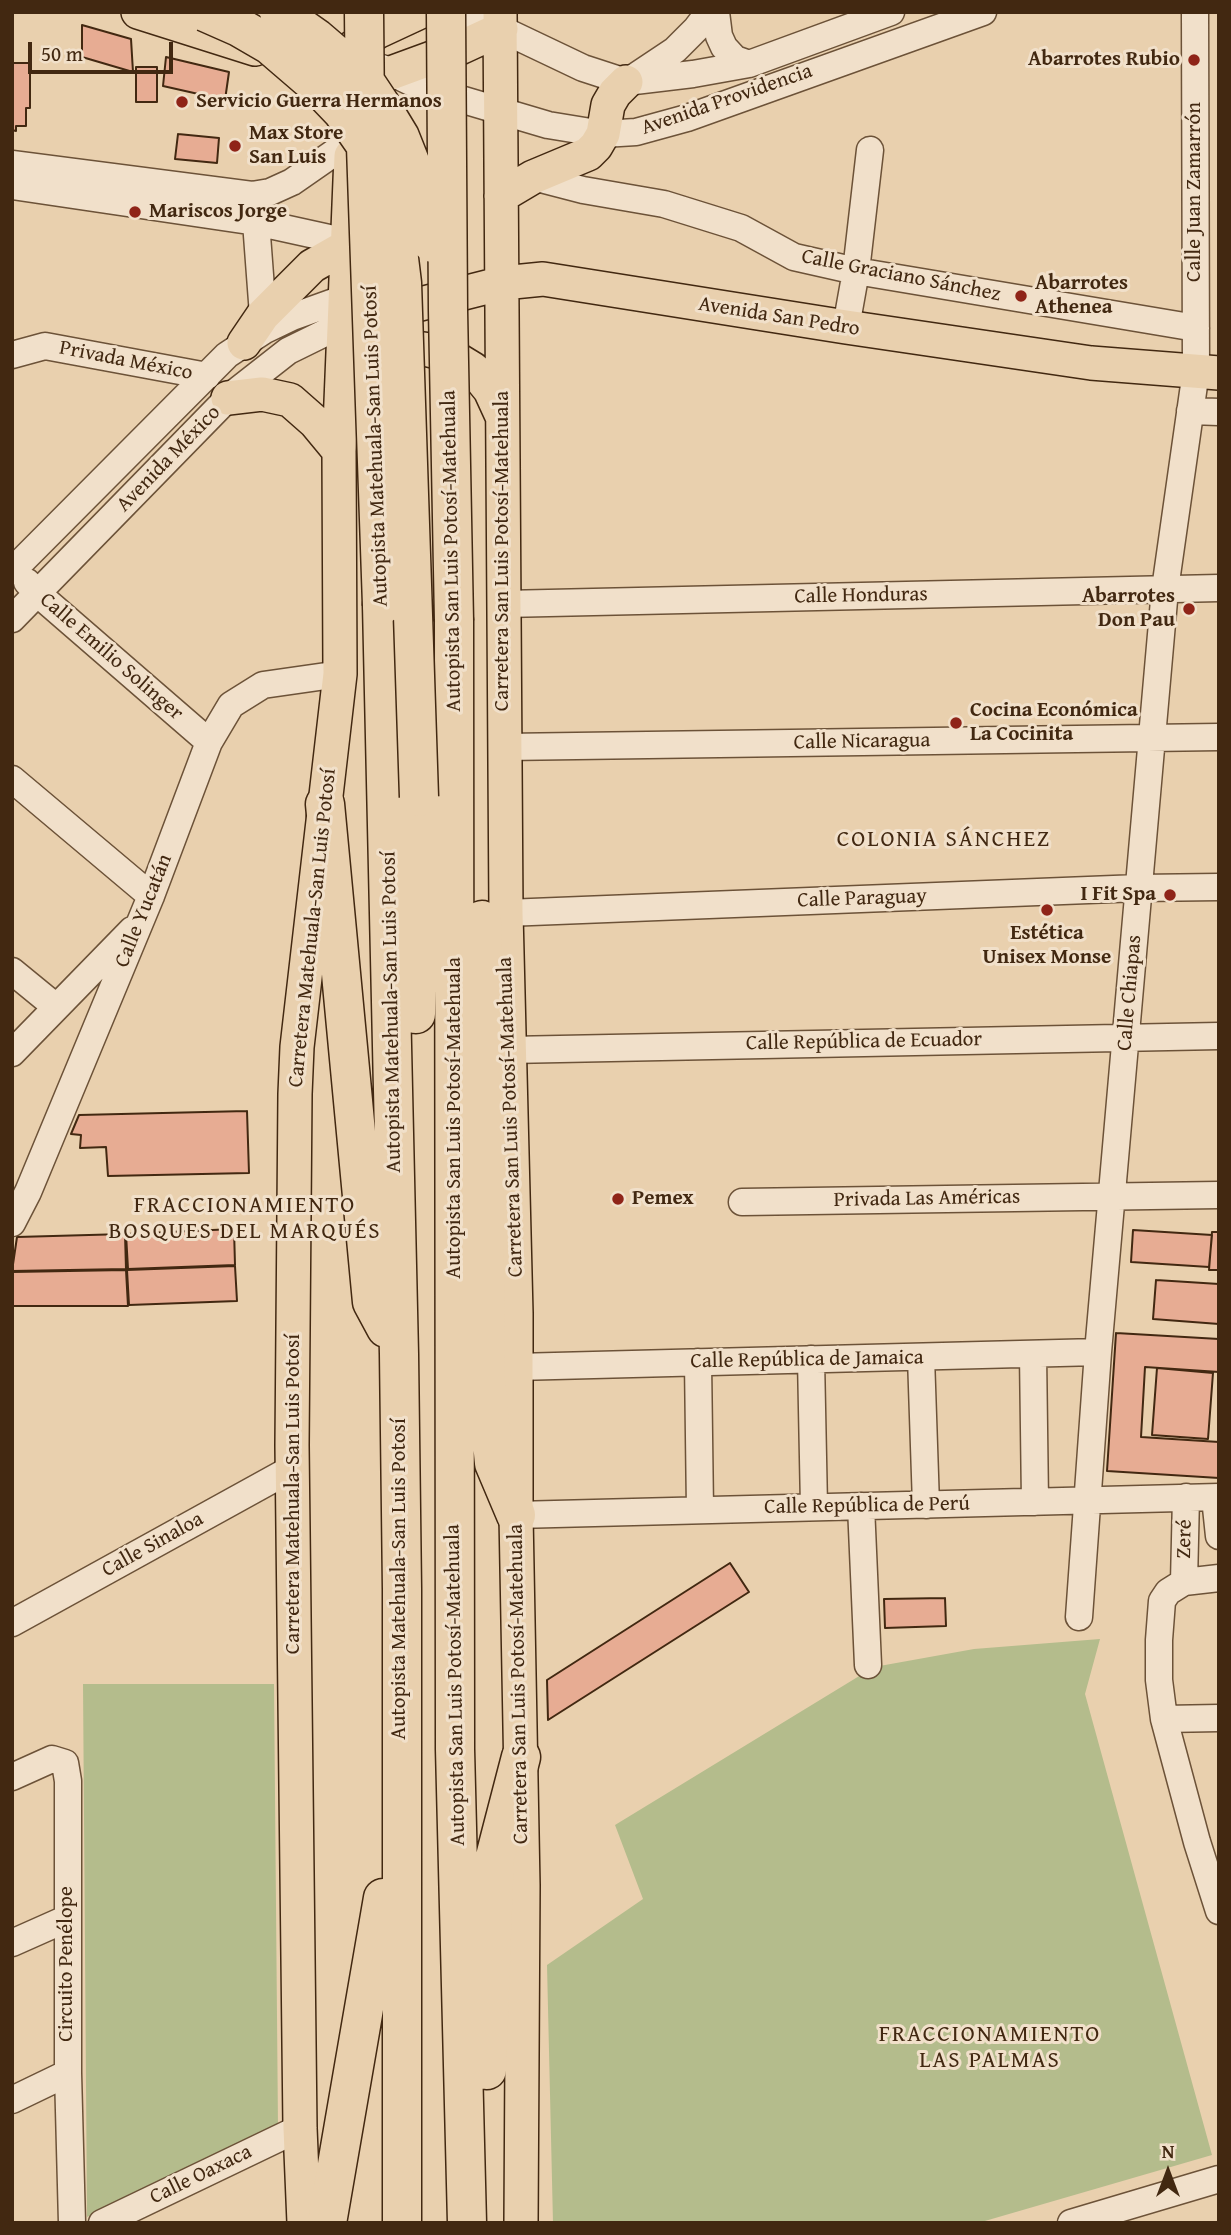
<!DOCTYPE html>
<meta charset="utf-8">
<style>
body{margin:0}
#map{position:relative;width:1231px;height:2235px;overflow:hidden;background:#e9d0ae;font-family:"Gentium Book Plus",serif}
canvas{display:block}
.frame{position:absolute;inset:0;border:14px solid #422811;pointer-events:none}
.north{position:absolute;left:1133px;top:2137px;width:70px;height:70px;-webkit-text-stroke:5px #f1e0ca;paint-order:stroke;rotate:0deg;font-size:19px;font-weight:700;line-height:28px;text-align:center;color:#422811}
.north::after{content:'';display:block;margin:auto;width:24px;height:32px;background:#422811;clip-path:polygon(50% 0,100% 100%,50% 72%,0 100%)}
.scale{position:absolute;left:28px;top:42px;width:145px;height:32px;box-sizing:border-box;border:4px solid #422811;border-top:0;padding-left:9px;font-size:21px;line-height:24px;white-space:nowrap;color:#422811;-webkit-text-stroke:5px #f1e0ca;paint-order:stroke}
</style>
<div id="map">
<canvas width="1231" height="2235"></canvas>
<div class="frame"></div>
<div class="north">N</div>
<div class="scale">50 m</div>
</div>
<script>
const ctx = document.querySelector('canvas').getContext('2d');
ctx.lineJoin = 'round';
function paint(path, color) { ctx.fillStyle = color; ctx.fill(path, 'evenodd'); }
const shape = rows => new Path2D(rows.map(r => 'M' + r).join(''));
function stroke(path, color, width, dash) { ctx.strokeStyle = color; ctx.lineWidth = width; ctx.lineCap = dash ? 'butt' : 'round'; ctx.setLineDash(dash || []); ctx.stroke(path); }
function label(font, color, halo, rows, align = 'center') {
  ctx.font = font + ' "Gentium Book Plus",serif'; ctx.lineWidth = 6; ctx.setLineDash([]); ctx.textBaseline = 'middle'; ctx.strokeStyle = halo; ctx.fillStyle = color; for (const [text, x, y, turn = 0] of rows) {
    ctx.save(); ctx.translate(x, y); ctx.rotate((+turn || 0) * Math.PI / 180); ctx.textAlign = isNaN(turn) ? turn : align; if (halo) ctx.strokeText(text, 0, 0); ctx.fillText(text, 0, 0); ctx.restore();
  }
}
const green = shape([
 [1100,1639,1085,1694,1212,2155,978,2223,553,2223,547,1965,643,1899,615,1825,874,1667,974,1649],
 [83,1684,274,1684,278,2127,87,2217]
]);
const building = shape([
 [82,25,131,39,133,72,82,57,82,25],
 [166,57,229,72,225,100,163,86,166,57],
 [12,63,30,63,30,108,26,108,26,126,16,126,16,131,12,130,12,63],
 [136,67,157,67,157,102,136,102,136,67],
 [178,134,219,138,217,163,175,159,178,134],
 [247,1111,249,1173,108,1176,106,1147,80,1148,81,1135,71,1134,79,1115,247,1111],
 [234,1229,235,1265,128,1269,126,1234,234,1229],
 [1133,1230,1212,1235,1209,1267,1131,1262,1133,1230],
 [1212,1232,1219,1232,1219,1270,1209,1270,1212,1232],
 [125,1234,126,1269,12,1271,17,1237,125,1234],
 [235,1266,237,1301,129,1305,127,1270,235,1266],
 [126,1270,128,1306,12,1306,12,1272,126,1270],
 [1156,1280,1219,1284,1219,1324,1153,1319,1156,1280],
 [1116,1333,1219,1339,1219,1372,1145,1367,1141,1437,1219,1442,1219,1478,1107,1471,1116,1333],
 [1157,1368,1213,1373,1208,1439,1152,1435,1157,1368],
 [730,1563,749,1592,548,1720,547,1680,730,1563],
 [945,1598,946,1626,885,1628,884,1599,945,1598]
]);
const minor = shape([
 [434,12,501,29,583,68,626,82,693,74,749,64,891,12],
 [716,12,719,36,724,47,735,59,749,64],
 [382,68,423,88,548,125,603,134,636,132,687,118,983,12],
 [633,78,675,50,696,29,709,12],
 [12,164,252,195,270,192,292,182,351,141],
 [533,177,583,190,664,204,741,228,794,257,856,271,1196,328],
 [12,186,256,222,347,242],
 [256,222,263,315],
 [846,327,856,271,870,150],
 [12,355,45,346,207,376],
 [1190,411,1219,412],
 [12,571,227,355,265,330,292,317,345,298],
 [27,582,37,593,209,742],
 [504,604,1219,588],
 [12,619,228,398,288,351,345,323],
 [505,747,1219,737],
 [12,779,151,896],
 [506,913,1139,888,1219,887],
 [12,971,56,1007],
 [509,1050,1219,1036],
 [12,1053,132,930],
 [742,1202,1219,1195],
 [12,1223,28,1192,151,896,209,742,231,705,263,685,340,674],
 [1033,1354,1035,1502],
 [921,1357,926,1505],
 [811,1359,814,1507],
 [698,1362,700,1510],
 [516,1367,1098,1352],
 [1215,1498,1219,1536],
 [861,1506,868,1665],
 [516,1515,1219,1497],
 [1219,1578,1184,1582,1168,1592,1162,1601,1159,1640,1159,1680,1164,1719,1197,1842,1219,1911],
 [1184,1582,1186,1497],
 [1079,1617,1098,1352,1165,589,1196,371,1195,12],
 [12,1623,293,1468],
 [1164,1719,1219,1718],
 [12,1777,52,1759,65,1763,68,1781,68,2073,72,2223],
 [12,1943,66,1919],
 [12,2100,68,2073],
 [102,2223,300,2128],
 [1071,2223,1219,2179]
]);
const major = shape([
 [138,12,255,49],
 [500,12,506,913,516,1313,516,1515,523,1885,521,2223],
 [347,51,377,32,420,12],
 [391,73,462,47,501,29],
 [501,196,533,177,588,154,596,146,603,134,608,105,615,93,626,82],
 [377,315,503,283,543,279,846,327,1091,363,1219,373],
 [244,343,263,315,312,266,347,246],
 [380,360,397,352,424,349,450,355,473,369,490,390,501,414],
 [228,398,262,394,290,400,315,422,339,451],
 [304,2223,300,2128,292,1445,295,1094,297,1047,340,674,339,451,351,156]
]);
const highway = shape([
 [382,605,399,1354,402,1589,402,2223],
 [454,621,455,1749,467,2223],
 [325,804,372,1302,386,1328],
 [482,920,486,1381,494,1463,516,1515],
 [416,1014,419,797],
 [487,2070,495,1857,521,1757],
 [327,2223,383,1898]
]);
const highwayBridge = shape([
 [205,12,239,27,270,45,320,88,342,111,367,147,384,190,397,242,402,283,419,797],
 [279,12,316,38,344,62,368,86,380,104,400,137,414,172,432,243],
 [364,12,365,118,382,605],
 [446,12,448,310,454,621]
]);
const markers = [
 [1194,60,7,"#8f2418"],
 [182,102,7,"#8f2418"],
 [235,146,7,"#8f2418"],
 [135,212,7,"#8f2418"],
 [1021,296,7,"#8f2418"],
 [1189,609,7,"#8f2418"],
 [956,723,7,"#8f2418"],
 [1170,895,7,"#8f2418"],
 [1047,910,7,"#8f2418"],
 [618,1199,7,"#8f2418"]
];
const poiNames = [
 ["Abarrotes Rubio",1180,60,"right"],
 ["Servicio Guerra Hermanos",196,102],
 ["Max Store",249,134],
 ["San Luis",249,158],
 ["Mariscos Jorge",149,212],
 ["Abarrotes",1035,284],
 ["Athenea",1035,308],
 ["Abarrotes",1175,597,"right"],
 ["Don Pau",1175,621,"right"],
 ["Cocina Económica",970,711],
 ["La Cocinita",970,735],
 ["I Fit Spa",1156,895,"right"],
 ["Estética",1047,934,"center"],
 ["Unisex Monse",1047,958,"center"],
 ["Pemex",632,1199]
];
const streetNames = [
 ["Avenida Providencia",727,100,-19],
 ["Calle Juan Zamarrón",1195,192,-90],
 ["Calle Graciano Sánchez",901,276,11],
 ["Avenida San Pedro",779,317,9],
 ["Privada México",126,361,11],
 ["Autopista Matehuala-San Luis Potosí",376,446,-92],
 ["Avenida México",169,459,-46],
 ["Autopista San Luis Potosí-Matehuala",452,551,-91],
 ["Carretera San Luis Potosí-Matehuala",503,551,-90],
 ["Calle Honduras",861,596,-1],
 ["Calle Emilio Solinger",111,657,41],
 ["Calle Nicaragua",862,742,-1],
 ["Calle Paraguay",862,899,-2],
 ["Calle Yucatán",144,911,-68],
 ["Carretera Matehuala-San Luis Potosí",313,928,-84],
 ["Calle Chiapas",1130,993,-85],
 ["Autopista Matehuala-San Luis Potosí",392,1012,-91],
 ["Calle República de Ecuador",864,1042,-1],
 ["Carretera San Luis Potosí-Matehuala",511,1117,-92],
 ["Autopista San Luis Potosí-Matehuala",455,1118,-90],
 ["Privada Las Américas",927,1199,-1],
 ["Calle República de Jamaica",807,1360,-1],
 ["Carretera Matehuala-San Luis Potosí",294,1494,-90],
 ["Calle República de Perú",867,1506,-1],
 ["Zeré",1185,1539,-89],
 ["Calle Sinaloa",153,1545,-29],
 ["Autopista Matehuala-San Luis Potosí",400,1579,-90],
 ["Carretera San Luis Potosí-Matehuala",519,1684,-91],
 ["Autopista San Luis Potosí-Matehuala",456,1685,-91],
 ["Circuito Penélope",67,1964,-90],
 ["Calle Oaxaca",201,2175,-26]
];
const neighbourhoodNames = [
 ["COLONIA SÁNCHEZ",944,840],
 ["FRACCIONAMIENTO",245,1206],
 ["BOSQUES DEL MARQUÉS",245,1232],
 ["FRACCIONAMIENTO",990,2035],
 ["LAS PALMAS",990,2061]
];
paint(green, '#b4bc8c');
paint(building, '#e7ac93');
stroke(building, '#422811', 2);
stroke(minor, '#6c5238', 29);
stroke(major, '#422811', 36);
stroke(highway, '#422811', 41);
stroke(minor, '#f1e0ca', 26);
stroke(major, '#e9d0ae', 33);
stroke(highway, '#e9d0ae', 38);
stroke(highwayBridge, '#422811', 41, []);
stroke(highwayBridge, '#e9d0ae', 38);
for (const [x, y, r, color] of markers) { const dot = new Path2D(); dot.arc(x, y, r, 0, 2 * Math.PI); ctx.fillStyle = color; ctx.fill(dot); stroke(dot, '#f1e0ca', 2.5); }
label('bold 21px', '#422811', '#f1e0ca', poiNames, 'left');
label('21px', '#422811', '#f1e0ca', streetNames);
ctx.letterSpacing = '2px';
label('23px', '#422811', '#f1e0ca', neighbourhoodNames);
ctx.letterSpacing = '0px';
</script>
